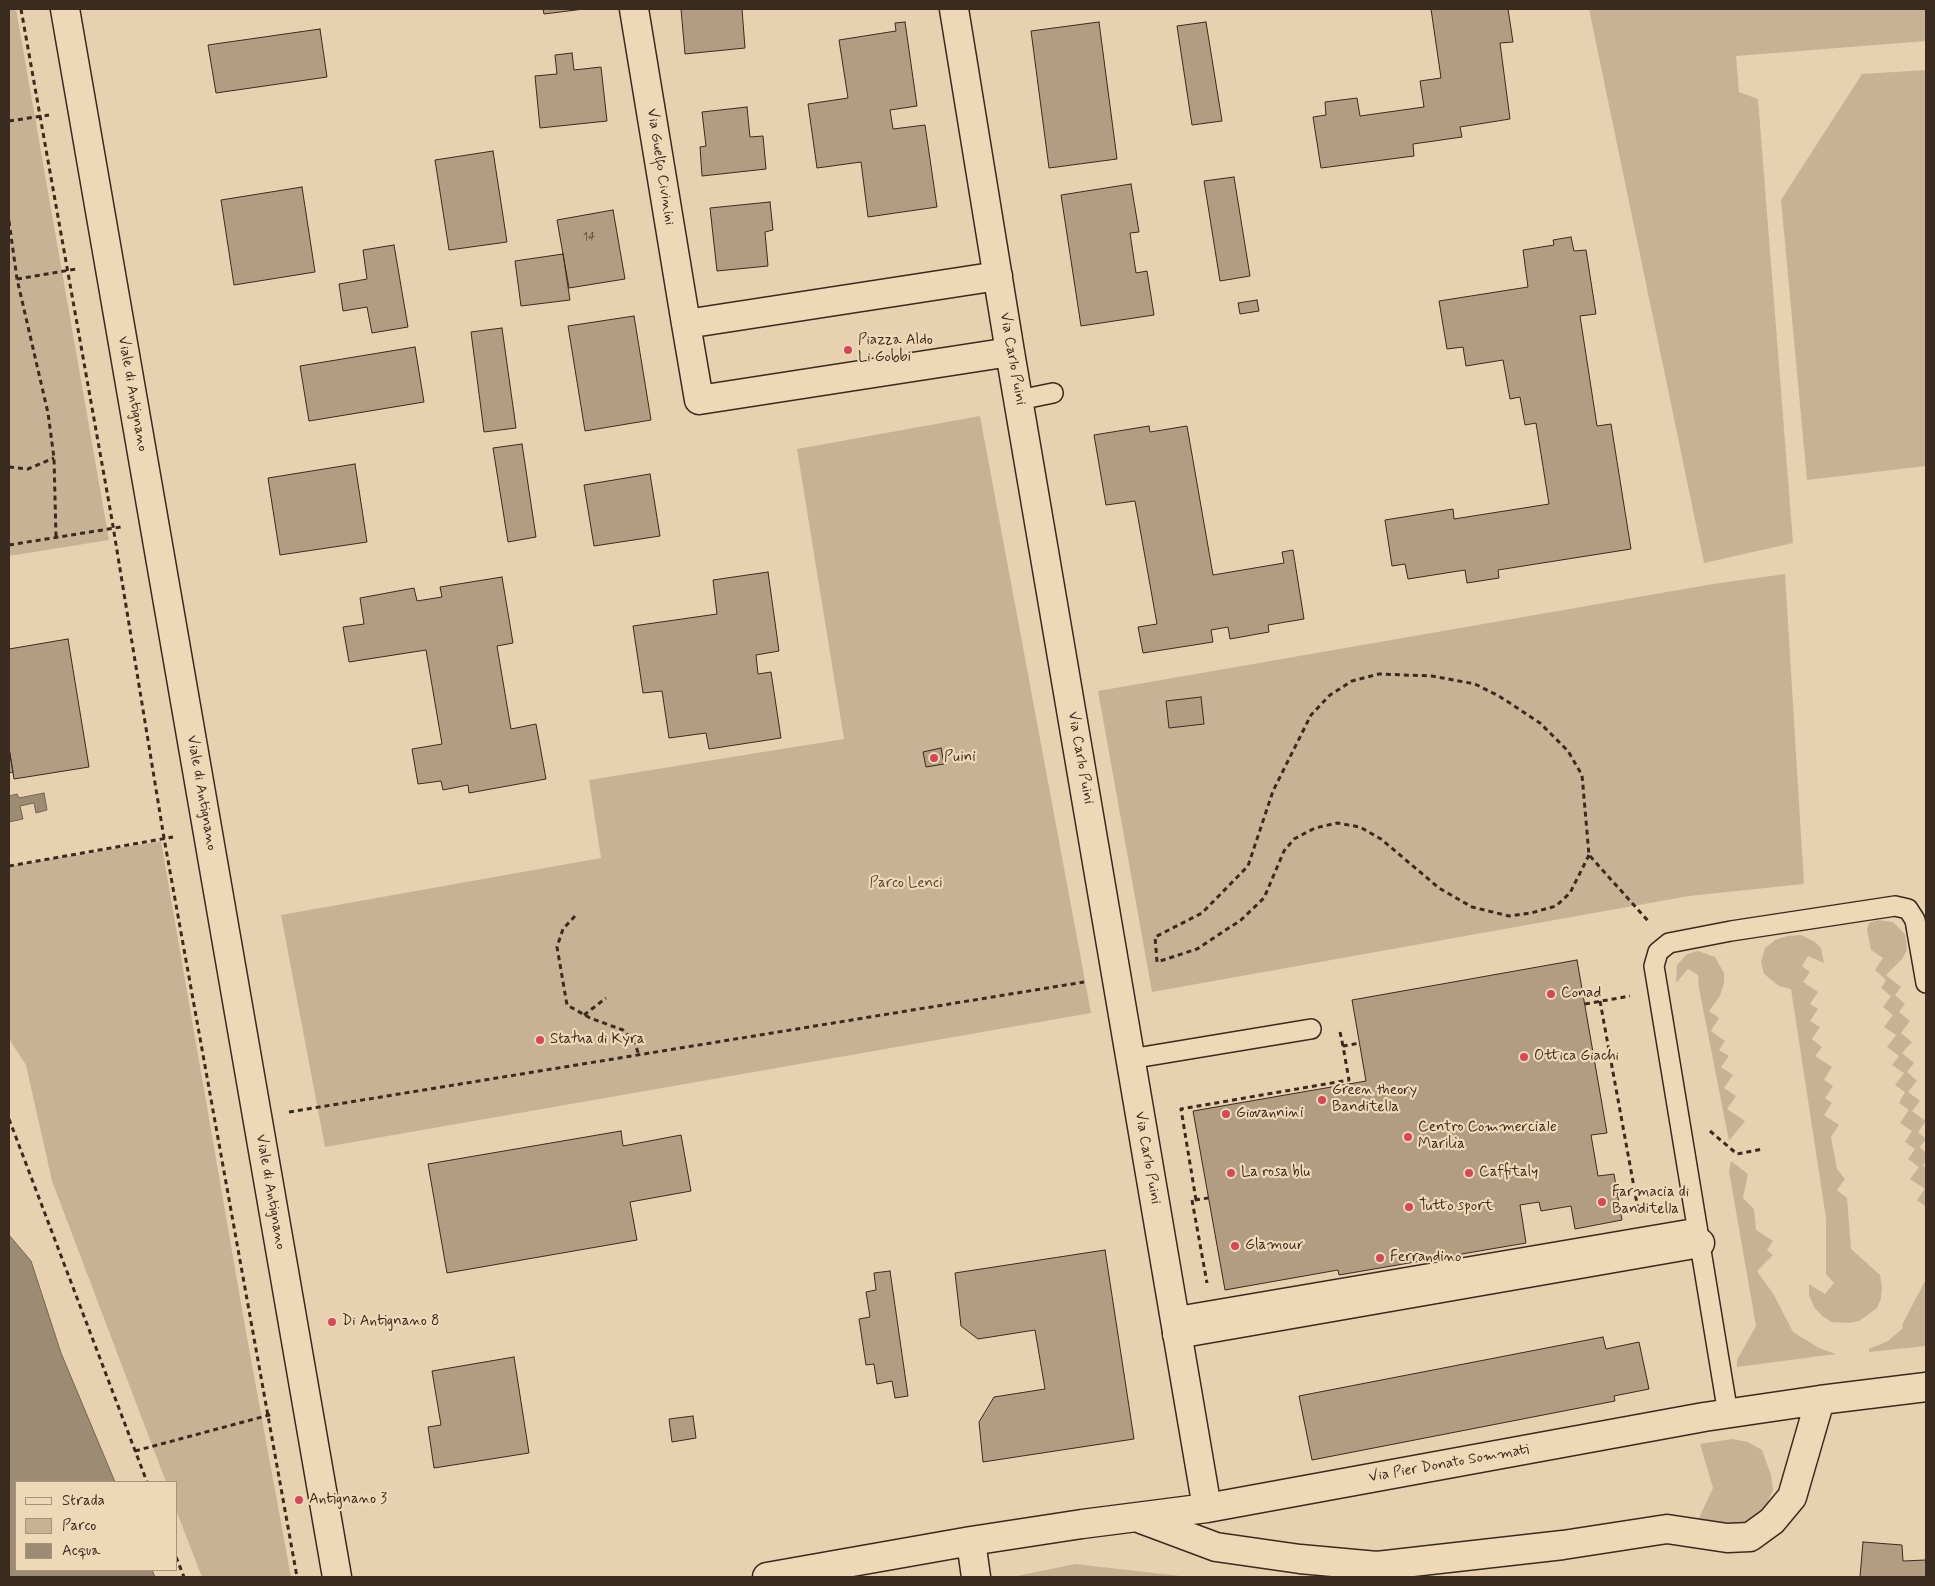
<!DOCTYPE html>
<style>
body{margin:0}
#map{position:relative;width:1935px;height:1586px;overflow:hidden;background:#e8d1b1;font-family:Mynerve,sans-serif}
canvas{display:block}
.frame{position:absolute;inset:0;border:10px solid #3b2a1e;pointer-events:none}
.legend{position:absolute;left:15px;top:1481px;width:162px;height:90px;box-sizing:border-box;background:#efd8b7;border:1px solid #a7927a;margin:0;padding:6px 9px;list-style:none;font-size:15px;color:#3b2a1e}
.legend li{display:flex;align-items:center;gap:10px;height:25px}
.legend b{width:25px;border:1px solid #a7927a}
</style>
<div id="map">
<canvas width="1935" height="1586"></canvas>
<div class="frame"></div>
<ul class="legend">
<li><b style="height:6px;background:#efd8b7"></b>Strada</li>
<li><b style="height:14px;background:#c8b296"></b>Parco</li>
<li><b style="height:14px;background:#9e8b73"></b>Acqua</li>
</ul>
</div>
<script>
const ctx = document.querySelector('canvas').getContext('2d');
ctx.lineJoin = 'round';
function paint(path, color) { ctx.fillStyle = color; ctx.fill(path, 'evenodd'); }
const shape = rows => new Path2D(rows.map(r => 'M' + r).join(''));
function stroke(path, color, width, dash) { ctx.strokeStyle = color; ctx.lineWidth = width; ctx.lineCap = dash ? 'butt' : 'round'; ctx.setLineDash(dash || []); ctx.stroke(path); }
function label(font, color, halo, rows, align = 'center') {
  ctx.font = font + ' Mynerve,sans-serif'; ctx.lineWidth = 4.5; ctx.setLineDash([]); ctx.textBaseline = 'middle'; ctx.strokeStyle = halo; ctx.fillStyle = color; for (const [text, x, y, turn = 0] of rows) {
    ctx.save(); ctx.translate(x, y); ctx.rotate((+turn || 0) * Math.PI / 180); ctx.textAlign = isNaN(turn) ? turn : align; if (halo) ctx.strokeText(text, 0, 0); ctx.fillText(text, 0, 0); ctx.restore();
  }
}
const green = shape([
 [9,9,16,9,109,540,9,556],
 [1589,9,1926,9,1926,41,1736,56,1739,92,1758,99,1793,543,1704,563],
 [1926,70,1926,466,1807,480,1781,200,1862,74],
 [980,416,1091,1013,325,1147,281,915,601,858,589,780,844,739,797,449],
 [1785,574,1804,884,1689,896,1152,992,1098,691,1713,584],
 [161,841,246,1332,291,1577,202,1577,176,1510,176,1482,166,1482,52,1181,26,1065,9,1039,9,866],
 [1878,920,1893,922,1905,934,1906,940,1907,950,1902,959,1886,975,1901,987,1895,995,1905,1004,1899,1012,1910,1021,1901,1033,1912,1042,1902,1053,1914,1063,1907,1072,1917,1081,1908,1092,1920,1101,1912,1111,1926,1121,1918,1132,1926,1139,1920,1147,1926,1153,1926,1161,1923,1165,1926,1169,1926,1207,1917,1200,1925,1189,1910,1179,1919,1167,1908,1159,1915,1149,1905,1142,1912,1131,1900,1123,1909,1110,1899,1103,1905,1092,1895,1085,1904,1073,1892,1065,1899,1056,1887,1047,1896,1035,1884,1027,1893,1015,1883,1007,1891,996,1881,988,1886,980,1875,970,1883,958,1871,950,1867,929,1869,923],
 [1801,935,1815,942,1821,948,1824,963,1808,956,1802,966,1810,972,1803,982,1818,992,1810,1004,1818,1009,1810,1021,1820,1027,1812,1039,1822,1047,1815,1056,1832,1067,1824,1080,1833,1086,1825,1098,1832,1103,1824,1115,1839,1125,1831,1137,1837,1169,1845,1179,1837,1190,1847,1198,1851,1249,1880,1275,1882,1288,1881,1298,1877,1308,1859,1321,1848,1323,1832,1322,1822,1316,1814,1307,1809,1295,1809,1284,1825,1294,1834,1283,1826,1274,1826,1218,1791,989,1779,986,1764,974,1761,962,1765,948,1775,940,1787,936],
 [1698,951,1715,957,1724,973,1724,983,1720,996,1709,1011,1719,1018,1711,1031,1725,1041,1719,1050,1729,1056,1721,1067,1733,1075,1724,1088,1736,1096,1727,1109,1745,1121,1729,1141,1699,988,1698,975,1688,969,1676,983,1677,965,1687,954],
 [1731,1161,1748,1174,1743,1198,1754,1209,1756,1230,1773,1241,1767,1250,1773,1255,1757,1271,1774,1295,1793,1332,1819,1348,1836,1354,1737,1367,1737,1360,1756,1326,1729,1171],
 [1926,1279,1926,1346,1869,1352,1869,1349,1888,1341,1903,1328,1902,1325],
 [1732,1439,1748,1442,1762,1450,1771,1475,1773,1490,1764,1510,1748,1525,1732,1526,1699,1518,1713,1488,1700,1444],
 [1075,1564,1189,1577,1012,1577]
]);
const water = shape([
 [44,793,47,810,36,813,34,803,20,806,23,819,9,822,9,796,17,794,19,798,44,793],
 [9,1235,31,1261,61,1353,115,1482,16,1482,16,1570,152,1570,155,1577,9,1577,9,1235]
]);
const building = shape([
 [543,9,584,9,544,14,543,9],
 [681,9,742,9,745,48,685,54,681,9],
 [1431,9,1508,9,1513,42,1500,43,1510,119,1460,127,1462,137,1413,144,1414,156,1321,168,1313,117,1326,115,1325,102,1357,98,1360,116,1424,107,1420,81,1441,78,1431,9],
 [905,22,917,106,890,110,893,129,925,125,937,207,868,217,861,162,817,168,808,104,848,98,839,40,896,31,895,23,905,22],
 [1099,22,1117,159,1049,168,1031,31,1099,22],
 [1206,22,1222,121,1192,125,1177,26,1206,22],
 [320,29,327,77,216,93,208,45,320,29],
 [572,53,574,70,601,67,607,121,540,128,535,76,557,74,555,55,572,53],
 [747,107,750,137,763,136,766,169,702,176,700,147,706,146,702,112,747,107],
 [493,151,507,242,449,250,435,160,493,151],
 [1234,177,1250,276,1220,281,1204,181,1234,177],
 [1131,184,1139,232,1130,233,1136,273,1147,271,1154,315,1081,326,1061,195,1131,184],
 [302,187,315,272,234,285,221,200,302,187],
 [770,202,773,230,765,232,768,266,717,271,710,208,770,202],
 [613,210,625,279,569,288,557,220,613,210],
 [1571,237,1574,251,1586,250,1596,314,1580,316,1597,426,1611,424,1631,549,1498,570,1499,578,1467,583,1465,570,1408,579,1405,564,1392,566,1385,520,1453,509,1454,519,1549,504,1536,423,1525,425,1520,397,1510,399,1503,360,1466,366,1463,347,1447,349,1439,301,1528,287,1523,250,1554,245,1553,240,1571,237],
 [394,245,408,327,372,333,367,307,343,311,339,284,367,279,363,250,394,245],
 [563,254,570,300,521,306,515,261,563,254],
 [1257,300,1259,311,1240,314,1238,303,1257,300],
 [634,316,651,420,585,431,568,326,634,316],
 [502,328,516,428,484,432,471,332,502,328],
 [415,347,424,402,309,421,300,366,415,347],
 [1149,426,1150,432,1187,426,1213,575,1284,563,1282,552,1293,550,1304,619,1268,625,1269,632,1230,639,1228,627,1211,630,1213,642,1143,653,1138,627,1157,624,1135,501,1106,505,1094,435,1149,426],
 [522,444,536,537,508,542,493,448,522,444],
 [355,464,367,542,280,555,268,478,355,464],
 [650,474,660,536,594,546,584,485,650,474],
 [768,572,779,651,756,655,758,674,771,672,781,738,709,749,706,733,669,738,662,691,643,693,633,626,717,614,713,580,768,572],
 [502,577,513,643,497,646,511,729,536,724,546,779,469,793,468,785,443,790,441,781,418,784,412,749,442,744,426,650,349,662,343,627,364,624,360,598,414,588,417,601,442,597,440,587,502,577],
 [68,639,89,767,14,779,9,748,9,649,68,639],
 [1201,697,1204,724,1169,728,1166,701,1201,697],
 [9,748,13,772,9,773,9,748],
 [941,748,944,764,926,767,923,752,941,748],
 [1577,960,1607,1133,1591,1135,1598,1176,1614,1174,1622,1220,1575,1229,1571,1206,1541,1211,1539,1202,1520,1205,1526,1243,1339,1275,1338,1270,1225,1290,1193,1111,1366,1081,1352,1000,1577,960],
 [621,1131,623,1146,681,1135,691,1191,630,1202,637,1240,447,1273,428,1164,621,1131],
 [1105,1250,1134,1439,983,1462,979,1422,994,1397,1045,1389,1035,1330,978,1339,961,1326,955,1273,1105,1250],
 [890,1271,908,1396,895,1398,892,1381,877,1384,874,1364,866,1365,859,1319,870,1317,866,1292,876,1290,874,1273,890,1271],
 [1603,1337,1606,1349,1639,1342,1649,1389,1614,1396,1615,1401,1312,1460,1299,1396,1603,1337],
 [514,1357,529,1453,434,1468,428,1427,441,1425,432,1371,514,1357],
 [693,1416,696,1438,672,1442,669,1419,693,1416],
 [1863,1542,1902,1545,1903,1561,1926,1560,1926,1577,1860,1577,1863,1542]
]);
const path = shape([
 [21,9,112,520,164,838,297,1577],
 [9,121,49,115],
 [9,221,17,279,48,413,54,458,56,537],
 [17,279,76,269],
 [9,467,28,469,54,458],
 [9,545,121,527],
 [1589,855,1570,893,1556,906,1531,913,1509,916,1472,907,1439,888,1381,839,1360,827,1337,823,1315,828,1294,839,1284,851,1264,898,1241,920,1197,949,1157,962,1155,937,1202,913,1248,866,1273,791,1311,715,1330,695,1352,681,1379,674,1432,676,1475,684,1499,696,1540,723,1568,751,1582,775,1589,855,1650,923],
 [9,866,173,837],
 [575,916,563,929,557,947,567,1005,590,1018,623,1030,634,1041,639,1055],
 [1600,1001,1638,1209],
 [1585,1004,1630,996],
 [584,1015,606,998],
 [1340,1032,1343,1046],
 [289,1112,1084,982],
 [9,1119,147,1482],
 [1710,1131,1737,1154,1763,1149],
 [1192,1200,1207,1283],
 [1195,1200,1208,1198],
 [1196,1200,1181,1109,1349,1080,1343,1046,1360,1043],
 [135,1451,273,1414],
 [176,1557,184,1577]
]);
const service = shape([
 [1019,400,1053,393],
 [1130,1059,1311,1029],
 [1174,1317,1697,1228],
 [1728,1414,1654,966,1658,952,1669,943,1731,931,1895,906,1908,909,1915,920,1926,983]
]);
const pedestrian = shape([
 [1177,1334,1700,1243]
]);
const minor = shape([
 [634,9,686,324],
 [954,9,1010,352,1207,1508],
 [998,276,686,324,699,400,1010,352],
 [1141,1519,1216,1547,1300,1559,1377,1566,1563,1545,1667,1529,1727,1538,1750,1537,1772,1521,1792,1497,1820,1400],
 [971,1541,976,1577],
 [767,1577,971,1541,1082,1524,1207,1508,1704,1417,1820,1400,1926,1387]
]);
const secondary = shape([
 [65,9,337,1577]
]);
const markers = [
 [848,350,5,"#d1495b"],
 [934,758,5,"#d1495b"],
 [1551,994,5,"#d1495b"],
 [540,1040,5,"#d1495b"],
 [1524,1057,5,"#d1495b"],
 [1322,1100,5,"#d1495b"],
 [1226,1114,5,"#d1495b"],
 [1408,1137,5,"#d1495b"],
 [1231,1173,5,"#d1495b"],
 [1469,1173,5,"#d1495b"],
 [1602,1202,5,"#d1495b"],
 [1409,1207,5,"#d1495b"],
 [1235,1246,5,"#d1495b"],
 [1380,1258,5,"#d1495b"],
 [332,1322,5,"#d1495b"],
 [299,1500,5,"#d1495b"]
];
const numberNames = [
 ["14",589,237]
];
const streetNames = [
 ["Via Guelfo Civinini",660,167,81],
 ["Via Carlo Puini",1012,359,80],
 ["Viale di Antignano",132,394,80],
 ["Via Carlo Puini",1080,758,80],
 ["Viale di Antignano",201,793,80],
 ["Via Carlo Puini",1147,1158,80],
 ["Viale di Antignano",270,1192,80],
 ["Via Pier Donato Sommati",1449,1464,-10]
];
const poiNames = [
 ["Piazza Aldo",858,341],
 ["Li Gobbi",858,358],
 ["Puini",944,758],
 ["Conad",1561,994],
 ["Statua di Kyra",550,1040],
 ["Ottica Giachi",1534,1057],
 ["Green theory",1332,1091],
 ["Banditella",1332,1108],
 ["Giovannini",1236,1114],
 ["Centro Commerciale",1418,1128],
 ["Marilia",1418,1145],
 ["La rosa blu",1241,1173],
 ["Caffitaly",1479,1173],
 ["Farmacia di",1612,1193],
 ["Banditella",1612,1210],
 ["Tutto sport",1419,1207],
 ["Glamour",1245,1246],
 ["Ferrandino",1390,1258],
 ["Di Antignano 8",342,1322],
 ["Antignano 3",309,1500]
];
const parkNames = [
 ["Parco Lenci",906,884]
];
paint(green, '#c8b296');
paint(water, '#9e8b73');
stroke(water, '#766451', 1);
paint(building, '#b29d83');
stroke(building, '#3b2a1e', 1);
stroke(service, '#3b2a1e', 22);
stroke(pedestrian, '#3b2a1e', 31);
stroke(minor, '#3b2a1e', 31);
stroke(secondary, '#3b2a1e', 31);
stroke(path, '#3b2a1e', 3, [5, 4]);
stroke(service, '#efd8b7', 19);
stroke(pedestrian, '#efd8b7', 28);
stroke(minor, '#efd8b7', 28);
stroke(secondary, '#efd8b7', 28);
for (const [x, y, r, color] of markers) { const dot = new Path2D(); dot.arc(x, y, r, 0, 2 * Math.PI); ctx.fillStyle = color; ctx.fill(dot); stroke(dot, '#efd8b7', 2); }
label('12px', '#594737', null, numberNames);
label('15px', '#3b2a1e', '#efd8b7', streetNames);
label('15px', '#3b2a1e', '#efd8b7', poiNames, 'left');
label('15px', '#574536', '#efd8b7', parkNames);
</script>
